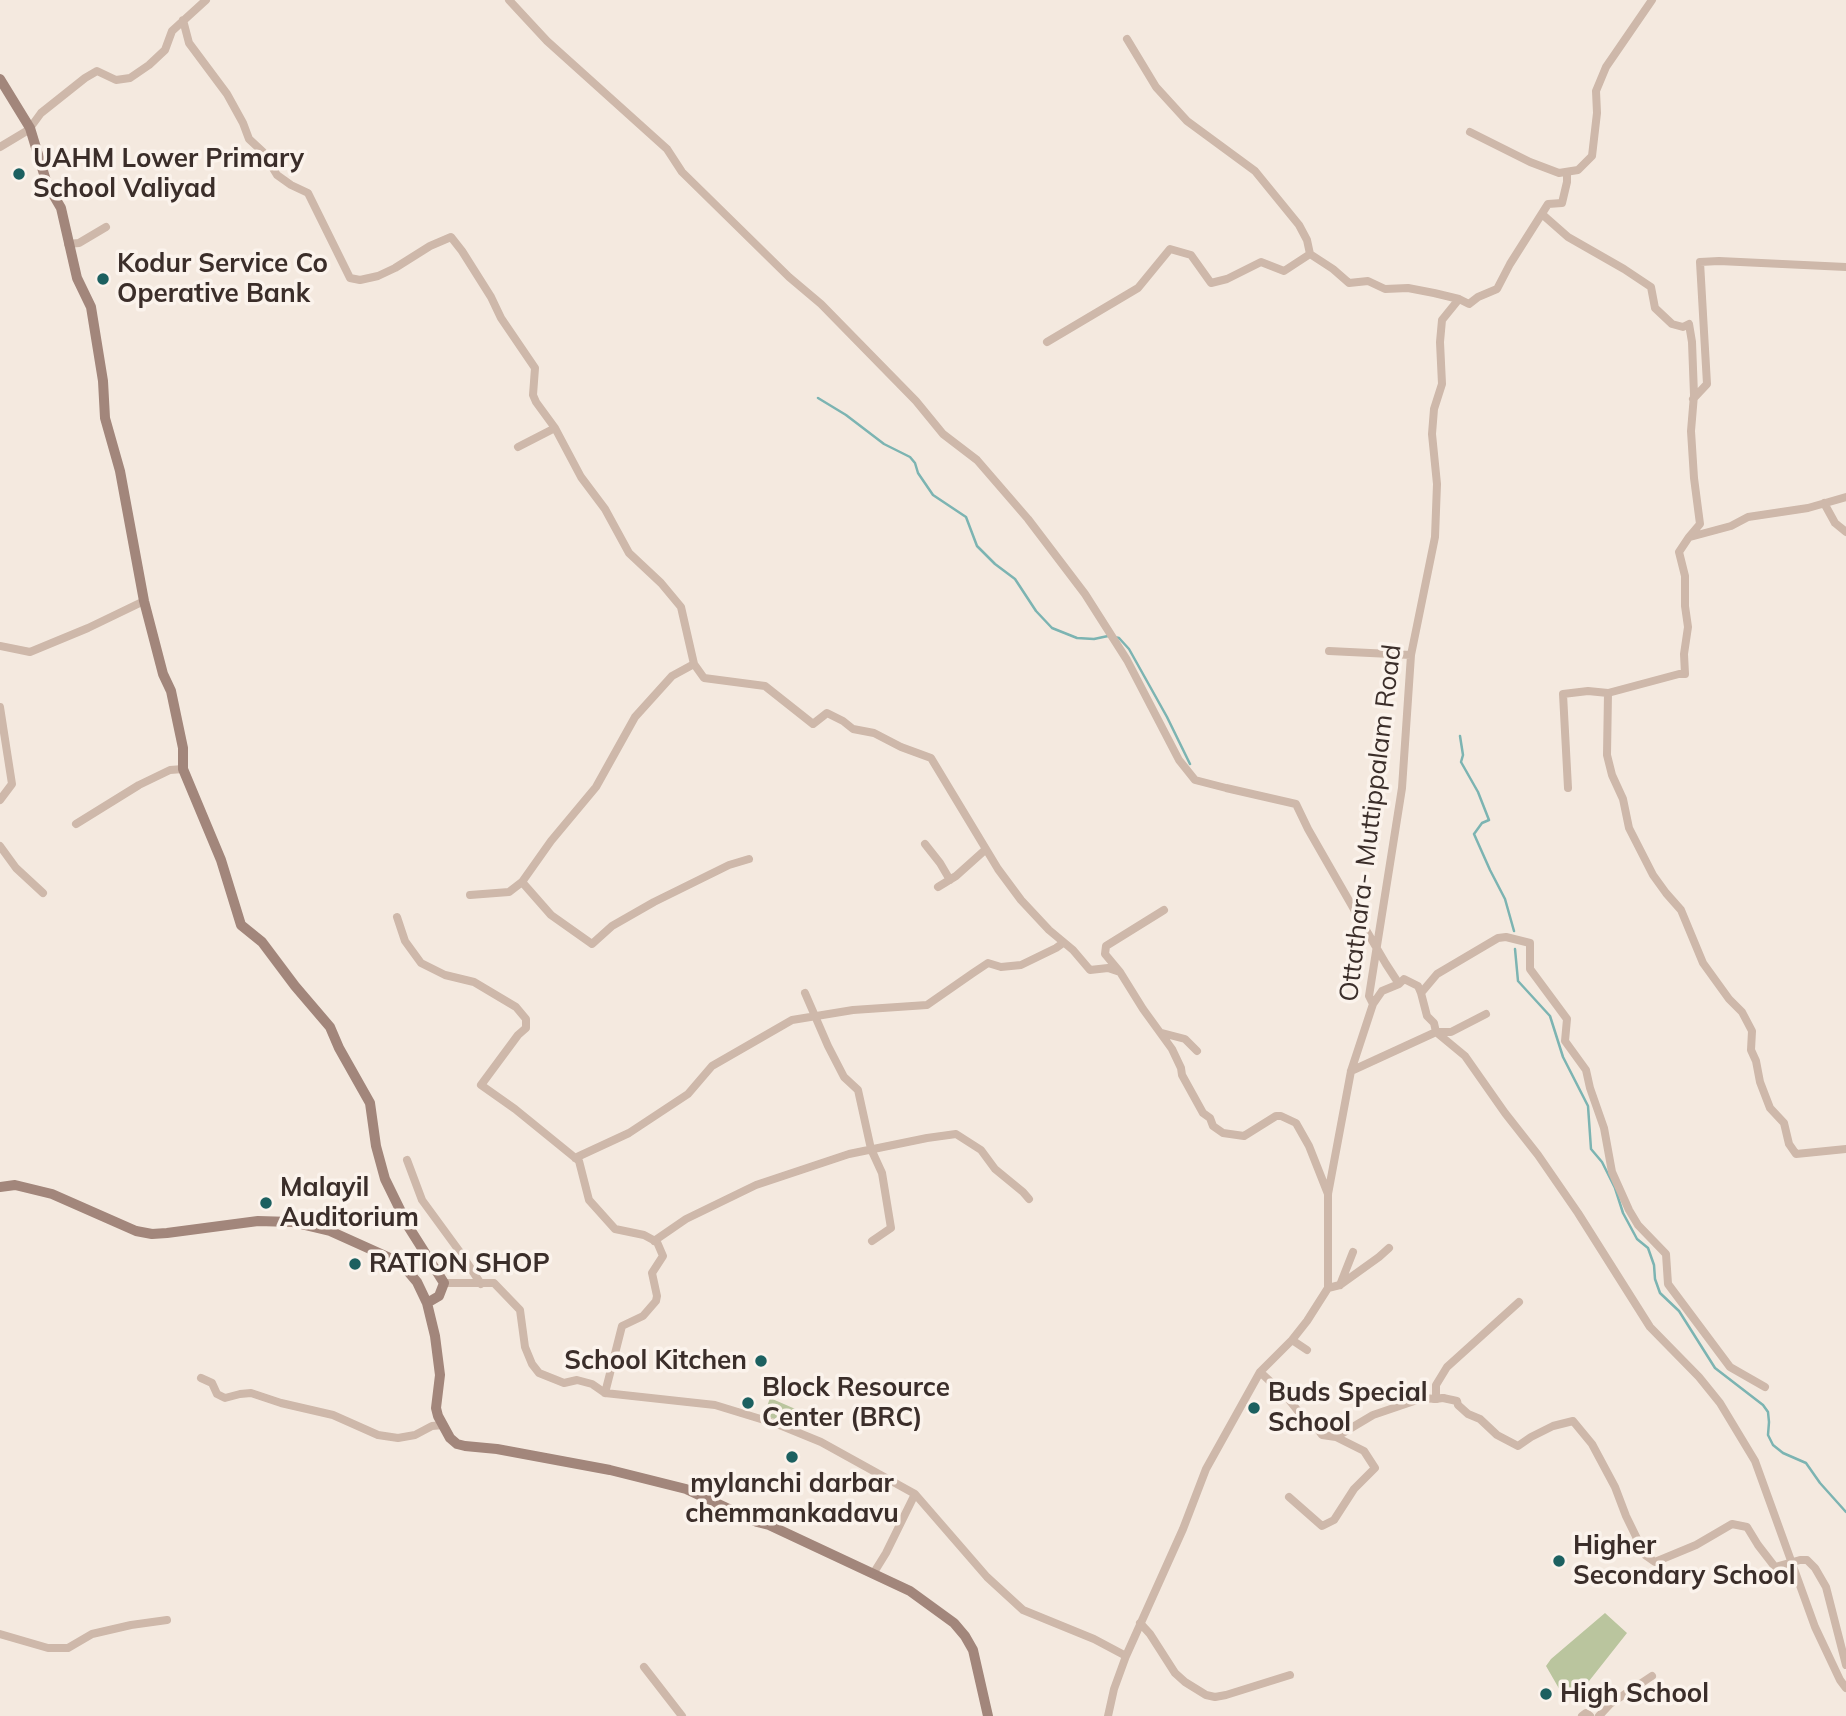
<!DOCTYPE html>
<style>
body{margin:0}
canvas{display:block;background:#f4e9df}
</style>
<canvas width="1846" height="1716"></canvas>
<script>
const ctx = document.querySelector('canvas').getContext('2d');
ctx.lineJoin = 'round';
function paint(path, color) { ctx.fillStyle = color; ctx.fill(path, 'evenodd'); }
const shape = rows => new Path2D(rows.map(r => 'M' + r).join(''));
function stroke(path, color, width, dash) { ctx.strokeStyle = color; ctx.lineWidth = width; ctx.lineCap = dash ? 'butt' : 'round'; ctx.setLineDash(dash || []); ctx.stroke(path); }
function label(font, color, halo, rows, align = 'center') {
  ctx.font = font + ' Mulish,sans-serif'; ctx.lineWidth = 7; ctx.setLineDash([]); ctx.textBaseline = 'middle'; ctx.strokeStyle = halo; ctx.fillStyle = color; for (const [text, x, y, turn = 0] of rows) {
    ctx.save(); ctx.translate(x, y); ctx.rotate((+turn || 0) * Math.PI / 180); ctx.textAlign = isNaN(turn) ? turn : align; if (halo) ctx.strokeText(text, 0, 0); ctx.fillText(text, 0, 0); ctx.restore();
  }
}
const green = shape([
 [770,1398,800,1411,797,1418,806,1423,804,1427,795,1424,793,1426,764,1415],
 [1605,1613,1627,1633,1578,1695,1565,1699,1546,1666,1551,1659]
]);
const stream = shape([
 [818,398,846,415,884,444,910,457,915,463,918,473,933,495,966,517,977,546,995,564,1015,579,1036,611,1052,628,1077,638,1094,639,1108,636],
 [1114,637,1119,638,1129,649,1167,717,1190,764],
 [1460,736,1463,755,1461,762,1478,792,1489,820,1482,823,1474,834,1490,870,1505,899,1514,931],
 [1515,949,1518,981,1550,1016,1563,1057,1588,1106,1591,1149,1602,1162,1615,1188,1623,1213,1637,1239,1648,1248,1654,1265,1655,1279,1660,1293,1679,1311,1715,1368,1763,1405,1768,1412,1769,1422,1768,1435,1773,1445,1783,1453,1806,1463,1820,1483,1846,1512]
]);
const street = shape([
 [509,0,547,41,667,149,682,172,789,277,821,304,916,401,943,434,977,460,1028,519,1085,594,1127,660,1179,760,1195,780,1226,788,1296,804,1308,829,1359,918,1386,964,1399,984],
 [183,20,189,43,227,94,243,123,249,139,263,152,277,175,291,185,308,193,350,278,360,280,378,276,395,268,430,246,451,237,462,251,491,297,501,318,535,368,533,395,536,402,555,428,581,477,605,509,629,553,661,583,681,607,694,664,704,678,765,686,813,724,827,713,843,721,853,729,874,733,901,747,931,758,998,869,1021,900,1049,930,1073,950,1090,970,1108,968,1120,972,1143,1009,1172,1049,1181,1068,1182,1075,1203,1113,1210,1118,1213,1126,1223,1133,1244,1136,1276,1116,1281,1116,1296,1123,1309,1146,1328,1194],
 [1127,39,1156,87,1187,121,1255,171,1299,225,1307,240,1310,254,1333,269,1349,283,1368,281,1385,289,1408,288,1434,293,1459,299,1469,304,1478,297,1497,289,1510,264,1548,204,1562,203,1567,182,1567,172],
 [30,128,41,113,85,78,97,71,116,80,130,78,149,65,165,50,172,31,206,0],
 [1470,132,1530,162,1559,173,1578,170,1592,156,1597,113,1596,91,1606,67,1652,0],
 [0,147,30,129],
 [1543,215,1568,237,1624,269,1651,287,1655,308,1672,324,1683,327,1689,324,1692,342,1694,395,1691,431,1694,478,1700,524,1689,537,1679,552,1685,576,1685,606,1688,627,1684,654,1685,674,1679,674,1608,693,1607,755,1612,775,1623,799,1629,828,1653,875,1666,893,1681,910,1703,963,1729,999,1742,1012,1752,1031,1751,1050,1756,1061,1760,1082,1770,1108,1784,1123,1789,1144,1796,1154,1846,1149],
 [68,244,79,243,106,227],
 [1047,342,1138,288,1170,249,1191,255,1211,283,1227,279,1261,262,1284,271,1310,254],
 [1693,399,1707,384,1700,262,1719,261,1846,267],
 [518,447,555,428],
 [1824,503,1835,523,1846,532],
 [1690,537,1731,526,1748,517,1808,508,1846,497],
 [0,646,30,652,88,628,144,601],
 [1329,651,1411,655],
 [0,707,12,784,0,800],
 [1568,788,1563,694,1588,691,1608,693],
 [76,824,139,785,170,770,183,769],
 [925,844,940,863,950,880],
 [0,846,16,868,43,893],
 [522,882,551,841,596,787,635,717,672,676,694,664],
 [938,887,956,876,985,850],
 [470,895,509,892,522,882,551,915,592,944,612,926,654,902,729,865,749,859],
 [397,917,405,941,421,963,445,975,474,982,516,1007,526,1019,526,1028,518,1035,481,1085,515,1109,579,1161,589,1200,615,1229,644,1235,657,1242,663,1256,652,1273,657,1296,656,1301,643,1316,622,1326,605,1393],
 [1120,972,1105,954,1106,946,1164,910],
 [805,993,828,1046,844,1077,858,1090,871,1149,882,1173,891,1228,872,1241],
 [1373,1004,1382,991,1399,984,1404,979,1418,986,1421,993],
 [1486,1014,1451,1032,1436,1032,1465,1056,1505,1113,1538,1155,1578,1213,1650,1327,1699,1377,1720,1403,1755,1461,1815,1627,1840,1680,1846,1688],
 [1162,1033,1185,1039,1197,1051],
 [1351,1071,1436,1032,1434,1023,1427,1016,1421,993,1437,974,1498,938,1506,937,1530,943,1530,969,1567,1019,1565,1041,1586,1070,1590,1088,1604,1128,1612,1172,1629,1210,1638,1225,1666,1254,1668,1284,1730,1367,1765,1387],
 [575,1158,629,1133,688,1094,712,1066,792,1020,853,1010,927,1005,973,973,988,963,1001,967,1021,965,1056,948,1063,943],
 [407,1160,422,1200,460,1252,481,1284],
 [654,1241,686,1219,756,1185,849,1154,927,1138,956,1134,981,1150,995,1169,1023,1192,1029,1199],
 [444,1283,494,1283,520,1310,525,1347,532,1364,539,1373,564,1383,577,1380,592,1384,605,1393],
 [1340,1285,1353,1252],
 [1328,1288,1340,1285,1379,1257,1389,1248],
 [1292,1340,1307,1350],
 [1260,1372,1286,1396,1302,1416,1311,1420,1322,1435,1336,1437,1364,1451,1375,1468,1354,1489,1334,1520,1322,1526,1289,1497],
 [201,1378,212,1383,217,1394,225,1398,240,1394,251,1393,281,1403,333,1415,378,1435,398,1438,415,1435,432,1426,443,1425],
 [605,1393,715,1405,777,1424,821,1442,915,1494,987,1577,1023,1610,1094,1639,1126,1656],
 [1443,1398,1457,1401,1458,1405,1468,1414,1480,1419,1497,1435,1518,1446,1531,1437,1553,1426,1573,1421,1592,1444,1615,1487,1626,1516,1645,1555,1655,1562,1696,1545,1732,1524,1747,1527,1758,1545,1775,1567,1800,1560,1807,1560,1815,1568,1826,1587,1846,1665],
 [1336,1437,1373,1415,1423,1398,1436,1399,1436,1385,1447,1367,1519,1302],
 [873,1574,886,1553,915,1494],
 [1140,1623,1150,1634,1175,1673,1185,1682,1206,1695,1215,1697,1226,1695,1290,1675],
 [0,1634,48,1648,68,1648,92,1634,131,1625,167,1620],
 [644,1667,682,1716],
 [1108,1716,1114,1689,1126,1656,1183,1529,1206,1469,1260,1372,1292,1340,1307,1321,1328,1288,1328,1194,1351,1071,1373,1004,1369,996,1402,788,1411,655,1435,537,1437,484,1432,434,1434,409,1442,384,1440,342,1442,320,1459,299],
 [1582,1716,1586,1713,1590,1716],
 [1599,1716,1610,1704,1652,1676]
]);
const secondary = shape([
 [0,79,30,128,47,184,61,208,77,278,91,307,103,381,105,418,120,471,144,601,163,674,171,691,183,748,183,769,221,860,241,925,262,942,295,986,330,1027,339,1048,370,1103,376,1146,385,1179,408,1226,444,1283,439,1296,427,1303],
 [0,1187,15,1185,52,1194,136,1231,152,1234,167,1233,258,1221,292,1222,330,1231,390,1258,406,1269,417,1282,427,1303,435,1336,440,1375,436,1408,438,1416,450,1438,457,1444,465,1446,497,1449,610,1470,686,1489,757,1522,769,1525,910,1591,954,1623,965,1636,973,1650,988,1716]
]);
const streetBridge = shape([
 [1435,1399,1443,1398]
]);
const markers = [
 [19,174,7,"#1c6060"],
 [103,279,7,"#1c6060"],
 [266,1203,7,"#1c6060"],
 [355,1264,7,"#1c6060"],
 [761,1361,7,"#1c6060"],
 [748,1403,7,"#1c6060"],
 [1254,1408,7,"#1c6060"],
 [792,1457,7,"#1c6060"],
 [1559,1561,7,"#1c6060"],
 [1546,1694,7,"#1c6060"]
];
const poiNames = [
 ["UAHM Lower Primary",33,159],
 ["School Valiyad",33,189],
 ["Kodur Service Co",117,264],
 ["Operative Bank",117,294],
 ["Malayil",280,1188],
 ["Auditorium",280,1218],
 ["RATION SHOP",369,1264],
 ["School Kitchen",747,1361,"right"],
 ["Block Resource",762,1388],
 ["Center (BRC)",762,1418],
 ["Buds Special",1268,1393],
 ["School",1268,1423],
 ["mylanchi darbar",792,1484,"center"],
 ["chemmankadavu",792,1514,"center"],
 ["Higher",1573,1546],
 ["Secondary School",1573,1576],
 ["High School",1560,1694]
];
const streetNames = [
 ["Ottathara- Muttippalam Road",1371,823,-83]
];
paint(green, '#bac59e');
stroke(stream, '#7cb4b2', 2.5);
stroke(street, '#ceb8aa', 8);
stroke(secondary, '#a2867b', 10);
stroke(streetBridge, '#ceb8aa', 8);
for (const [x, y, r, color] of markers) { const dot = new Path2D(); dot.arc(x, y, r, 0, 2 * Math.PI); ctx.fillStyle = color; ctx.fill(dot); stroke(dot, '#fbf3ec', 2.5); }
label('bold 26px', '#3b2e2a', '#fbf3ec', poiNames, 'left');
label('26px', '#3b2e2a', '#fbf3ec', streetNames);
</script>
